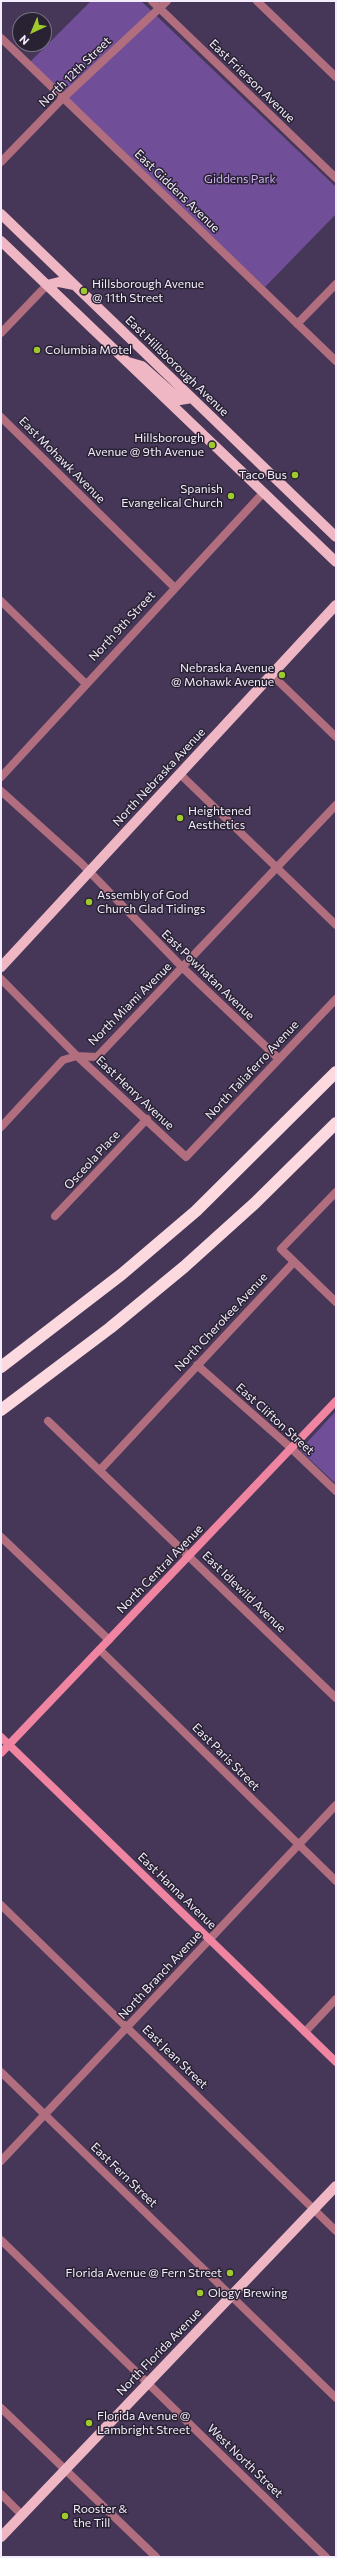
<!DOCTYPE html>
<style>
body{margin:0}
#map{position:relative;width:337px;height:2558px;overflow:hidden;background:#463759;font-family:Commissioner,sans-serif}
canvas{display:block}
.frame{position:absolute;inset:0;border:2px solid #f3ecfd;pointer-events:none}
.north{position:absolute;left:12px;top:12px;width:40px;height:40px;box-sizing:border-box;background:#292232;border:1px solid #7a7383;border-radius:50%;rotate:224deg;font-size:11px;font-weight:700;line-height:16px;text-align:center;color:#f3ecfd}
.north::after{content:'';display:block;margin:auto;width:14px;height:18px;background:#9fca2d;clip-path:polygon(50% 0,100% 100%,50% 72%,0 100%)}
</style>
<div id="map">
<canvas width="337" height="2558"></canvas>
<div class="frame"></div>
<div class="north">N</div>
</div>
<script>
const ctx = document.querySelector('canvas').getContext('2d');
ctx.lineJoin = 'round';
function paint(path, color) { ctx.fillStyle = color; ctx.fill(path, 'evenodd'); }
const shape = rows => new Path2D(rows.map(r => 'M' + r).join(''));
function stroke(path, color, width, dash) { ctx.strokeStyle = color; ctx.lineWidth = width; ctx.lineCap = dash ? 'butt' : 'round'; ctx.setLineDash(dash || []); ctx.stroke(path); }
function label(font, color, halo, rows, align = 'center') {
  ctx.font = font + ' Commissioner,sans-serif'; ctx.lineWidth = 3; ctx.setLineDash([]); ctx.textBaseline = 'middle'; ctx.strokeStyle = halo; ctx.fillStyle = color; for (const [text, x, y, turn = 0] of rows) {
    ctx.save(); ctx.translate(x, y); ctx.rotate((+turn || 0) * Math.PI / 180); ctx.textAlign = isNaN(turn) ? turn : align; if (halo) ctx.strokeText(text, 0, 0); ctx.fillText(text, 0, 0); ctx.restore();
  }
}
const green = shape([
 [91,1,141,1,336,187,336,214,265,287,30,62],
 [336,1411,336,1484,300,1450]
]);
const street = shape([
 [152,1,336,178],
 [257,1,336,77],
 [1,38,336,361],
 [1,162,63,98,167,1],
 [297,324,336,284],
 [1,333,47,285],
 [1,417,174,587],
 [1,601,85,683],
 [272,675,336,737],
 [180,774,336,925],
 [1,777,263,493],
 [1,791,81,863,183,968,279,1059],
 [1,979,77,1056,186,1157,336,999],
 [1,1127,63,1060,77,1056,97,1057,336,805],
 [336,1192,281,1249,336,1302],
 [55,1216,147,1119],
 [197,1365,291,1448,336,1491],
 [48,1421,336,1698],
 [100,1470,294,1262],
 [1,1537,109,1640],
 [100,1650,336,1881],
 [1,1905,336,2231],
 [305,2032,336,1999],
 [1,2072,336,2398],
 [1,2161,336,1805],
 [1,2240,326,2557],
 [1,2408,156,2557],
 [1,2494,22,2515]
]);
const secondary = shape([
 [1,1737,336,2062],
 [1,1753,336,1401]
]);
const primary = shape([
 [1,214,336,537],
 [1,241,336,562],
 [47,285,59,282,74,285],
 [128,362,142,366,180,400,192,398],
 [1,967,336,605],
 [1,2537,336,2186]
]);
const highway = shape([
 [1,1367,122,1274,196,1211,336,1072],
 [1,1410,110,1328,184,1267,255,1203,336,1123]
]);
const markers = [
 [84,291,4,"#9fca2d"],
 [37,350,4,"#9fca2d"],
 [212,445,4,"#9fca2d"],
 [295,475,4,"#9fca2d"],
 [231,496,4,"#9fca2d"],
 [282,675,4,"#9fca2d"],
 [180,818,4,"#9fca2d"],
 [89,902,4,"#9fca2d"],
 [230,2273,4,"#9fca2d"],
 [200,2293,4,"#9fca2d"],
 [89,2423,4,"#9fca2d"],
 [65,2516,4,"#9fca2d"]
];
const streetNames = [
 ["North 12th Street",75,72,-44],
 ["East Frierson Avenue",252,81,44],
 ["East Giddens Avenue",177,191,44],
 ["East Hillsborough Avenue",177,366,44],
 ["East Mohawk Avenue",62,460,45],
 ["North 9th Street",122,626,-47],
 ["North Nebraska Avenue",159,777,-47],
 ["East Powhatan Avenue",208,975,44],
 ["North Miami Avenue",130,1004,-45],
 ["North Taliaferro Avenue",252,1070,-47],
 ["East Henry Avenue",135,1093,43],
 ["Osceola Place",92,1160,-47],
 ["North Cherokee Avenue",221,1322,-47],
 ["East Clifton Street",275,1419,42],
 ["North Central Avenue",160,1569,-46],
 ["East Idlewild Avenue",244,1592,44],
 ["East Paris Street",226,1757,45],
 ["East Hanna Avenue",177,1891,44],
 ["North Branch Avenue",160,1975,-47],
 ["East Jean Street",175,2057,44],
 ["East Fern Street",124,2175,44],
 ["North Florida Avenue",159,2352,-46],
 ["West North Street",245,2461,44]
];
const parkNames = [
 ["Giddens Park",240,179]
];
const poiNames = [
 ["Hillsborough Avenue",92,284],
 ["@ 11th Street",92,298],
 ["Columbia Motel",45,350],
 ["Hillsborough",204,438,"right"],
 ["Avenue @ 9th Avenue",204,452,"right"],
 ["Taco Bus",287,475,"right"],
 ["Spanish",223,489,"right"],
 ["Evangelical Church",223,503,"right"],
 ["Nebraska Avenue",274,668,"right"],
 ["@ Mohawk Avenue",274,682,"right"],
 ["Heightened",188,811],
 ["Aesthetics",188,825],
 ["Assembly of God",97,895],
 ["Church Glad Tidings",97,909],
 ["Florida Avenue @ Fern Street",222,2273,"right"],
 ["Ology Brewing",208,2293],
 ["Florida Avenue @",97,2416],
 ["Lambright Street",97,2430],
 ["Rooster &",73,2509],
 ["the Till",73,2523]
];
paint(green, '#714f98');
stroke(street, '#b16e7e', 8);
stroke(secondary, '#ef85a1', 8);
stroke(primary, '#efb7c3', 10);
stroke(highway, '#fbd9df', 12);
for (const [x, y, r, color] of markers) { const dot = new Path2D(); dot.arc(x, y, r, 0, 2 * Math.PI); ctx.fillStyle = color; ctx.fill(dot); stroke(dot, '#292232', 1.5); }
label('12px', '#f3ecfd', '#292232', streetNames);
label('12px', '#ccaef2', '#292232', parkNames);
label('12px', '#f3ecfd', '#292232', poiNames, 'left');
</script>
